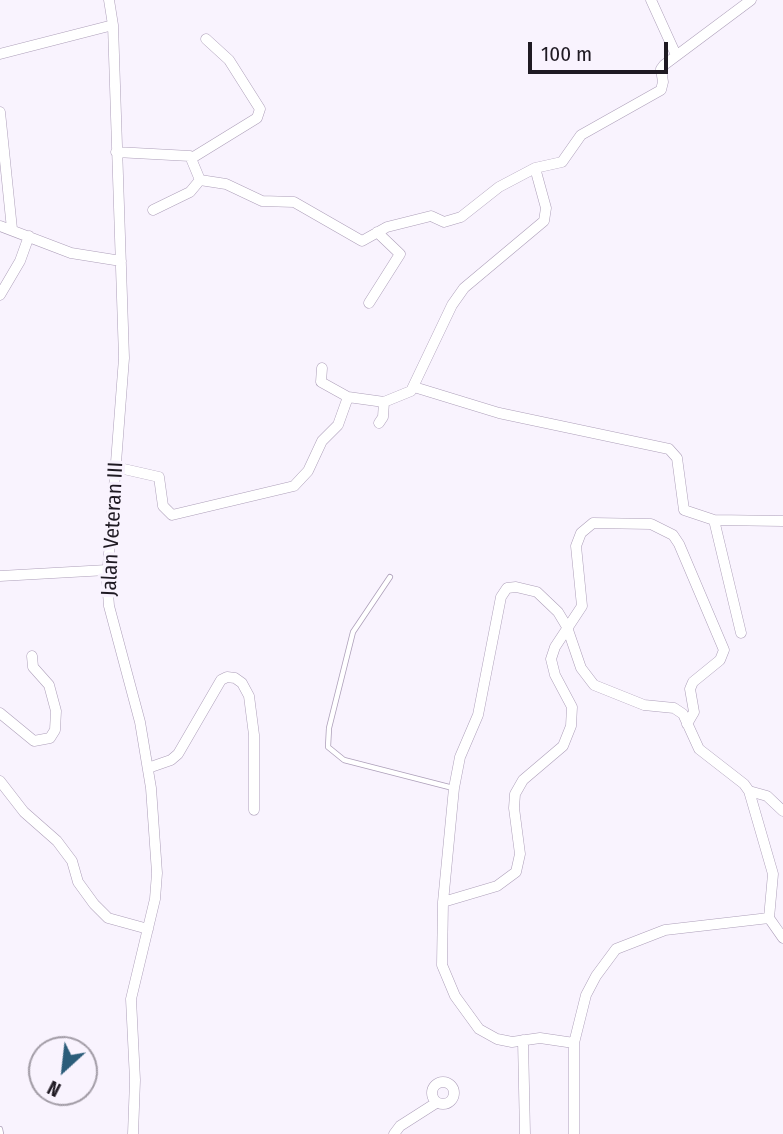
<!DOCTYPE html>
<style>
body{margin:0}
#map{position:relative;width:783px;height:1134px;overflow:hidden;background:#f9f3fe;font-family:"Fira Sans Condensed",sans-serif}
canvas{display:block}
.north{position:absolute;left:28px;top:1036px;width:70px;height:70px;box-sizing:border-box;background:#f9f3fe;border:2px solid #a29ca6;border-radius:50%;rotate:207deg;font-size:19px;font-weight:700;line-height:28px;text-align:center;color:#1f1a23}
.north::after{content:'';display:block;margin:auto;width:24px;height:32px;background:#2c5d7a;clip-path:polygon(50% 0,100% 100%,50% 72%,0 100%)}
.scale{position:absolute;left:528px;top:42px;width:140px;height:32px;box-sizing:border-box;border:4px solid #1f1a23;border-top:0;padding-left:9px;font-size:21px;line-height:24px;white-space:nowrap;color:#1f1a23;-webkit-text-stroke:5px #f9f3fe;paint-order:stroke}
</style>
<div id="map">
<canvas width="783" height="1134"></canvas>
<div class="north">N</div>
<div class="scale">100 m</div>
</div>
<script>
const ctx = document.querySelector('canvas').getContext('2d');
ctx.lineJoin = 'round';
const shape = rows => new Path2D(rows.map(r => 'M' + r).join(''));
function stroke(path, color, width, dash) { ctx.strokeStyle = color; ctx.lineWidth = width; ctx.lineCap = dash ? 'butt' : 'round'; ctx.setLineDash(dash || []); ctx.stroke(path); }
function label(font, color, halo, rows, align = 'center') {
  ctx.font = font + ' "Fira Sans Condensed",sans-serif'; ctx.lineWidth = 6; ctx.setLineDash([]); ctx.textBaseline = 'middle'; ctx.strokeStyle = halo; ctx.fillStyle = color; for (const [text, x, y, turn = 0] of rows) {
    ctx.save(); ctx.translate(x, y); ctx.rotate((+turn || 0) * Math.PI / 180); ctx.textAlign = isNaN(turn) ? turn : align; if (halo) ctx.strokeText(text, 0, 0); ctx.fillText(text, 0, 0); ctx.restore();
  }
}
const lane = shape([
 [390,577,353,632,329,728,328,747,344,760,453,788],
 [0,1129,1,1134]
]);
const street = shape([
 [109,0,113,25,124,358,107,580,109,606,140,722,151,788,157,873,155,899,131,999,135,1080,133,1134],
 [651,0,676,55],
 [0,54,113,25],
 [0,112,12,229],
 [116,152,190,156,200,180,226,184,262,201,294,202,362,241,387,227,431,216,444,222,461,217,499,187,535,168,562,162,581,135,661,90,663,82,661,69,664,65,751,0],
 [192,158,257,118,260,109,229,60,206,39],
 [153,210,190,192,200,180],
 [0,226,71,253,121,261],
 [0,295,20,261,29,236],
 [369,303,400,254,377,232],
 [322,368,321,382,348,397],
 [414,387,499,413,669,449,677,458,684,510,714,520],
 [379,423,383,417,384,402],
 [115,467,159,477,163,506,172,515,294,486,308,471,322,441,338,425,348,397,384,402,411,391,452,305,464,288,544,221,546,208,535,168],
 [0,576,107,570],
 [741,633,714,520,783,521],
 [0,713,34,741,50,738,55,730,56,711,49,685,33,667,32,656],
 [148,768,171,760,178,754,221,680,227,677,235,678,242,683,249,696,254,735,254,810],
 [0,781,24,812,57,841,72,861,78,882,94,904,108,918,148,929],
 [749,791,767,796,783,811],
 [443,902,497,886,516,872,520,854,514,808,515,794,523,780,563,746,571,726,572,707,555,675,551,659,555,647,582,606,576,546,581,533,593,523,651,524,673,535,679,544,724,650,720,660,693,682,690,689,694,712,687,724],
 [769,918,783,938],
 [523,1040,525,1134],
 '432 1093a11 11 0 1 1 22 0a11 11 0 1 1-22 0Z',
 [394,1134,400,1126,436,1103],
 [574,1134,574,1043,586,995,596,976,616,949,665,930,769,918,773,874,749,791,744,784,699,749,683,714,674,708,644,705,594,685,581,668,567,627,558,612,537,592,516,587,507,588,501,597,478,715,460,757,454,788,443,902,442,965,455,996,479,1029,497,1039,512,1042,540,1038,574,1043]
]);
const streetNames = [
 ["Jalan Veteran III",113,529,-87]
];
stroke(lane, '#ad9fb9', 6);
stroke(street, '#ad9fb9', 11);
stroke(lane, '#fff', 4.5);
stroke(street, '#fff', 10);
label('21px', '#1f1a23', '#f9f3fe', streetNames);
</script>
